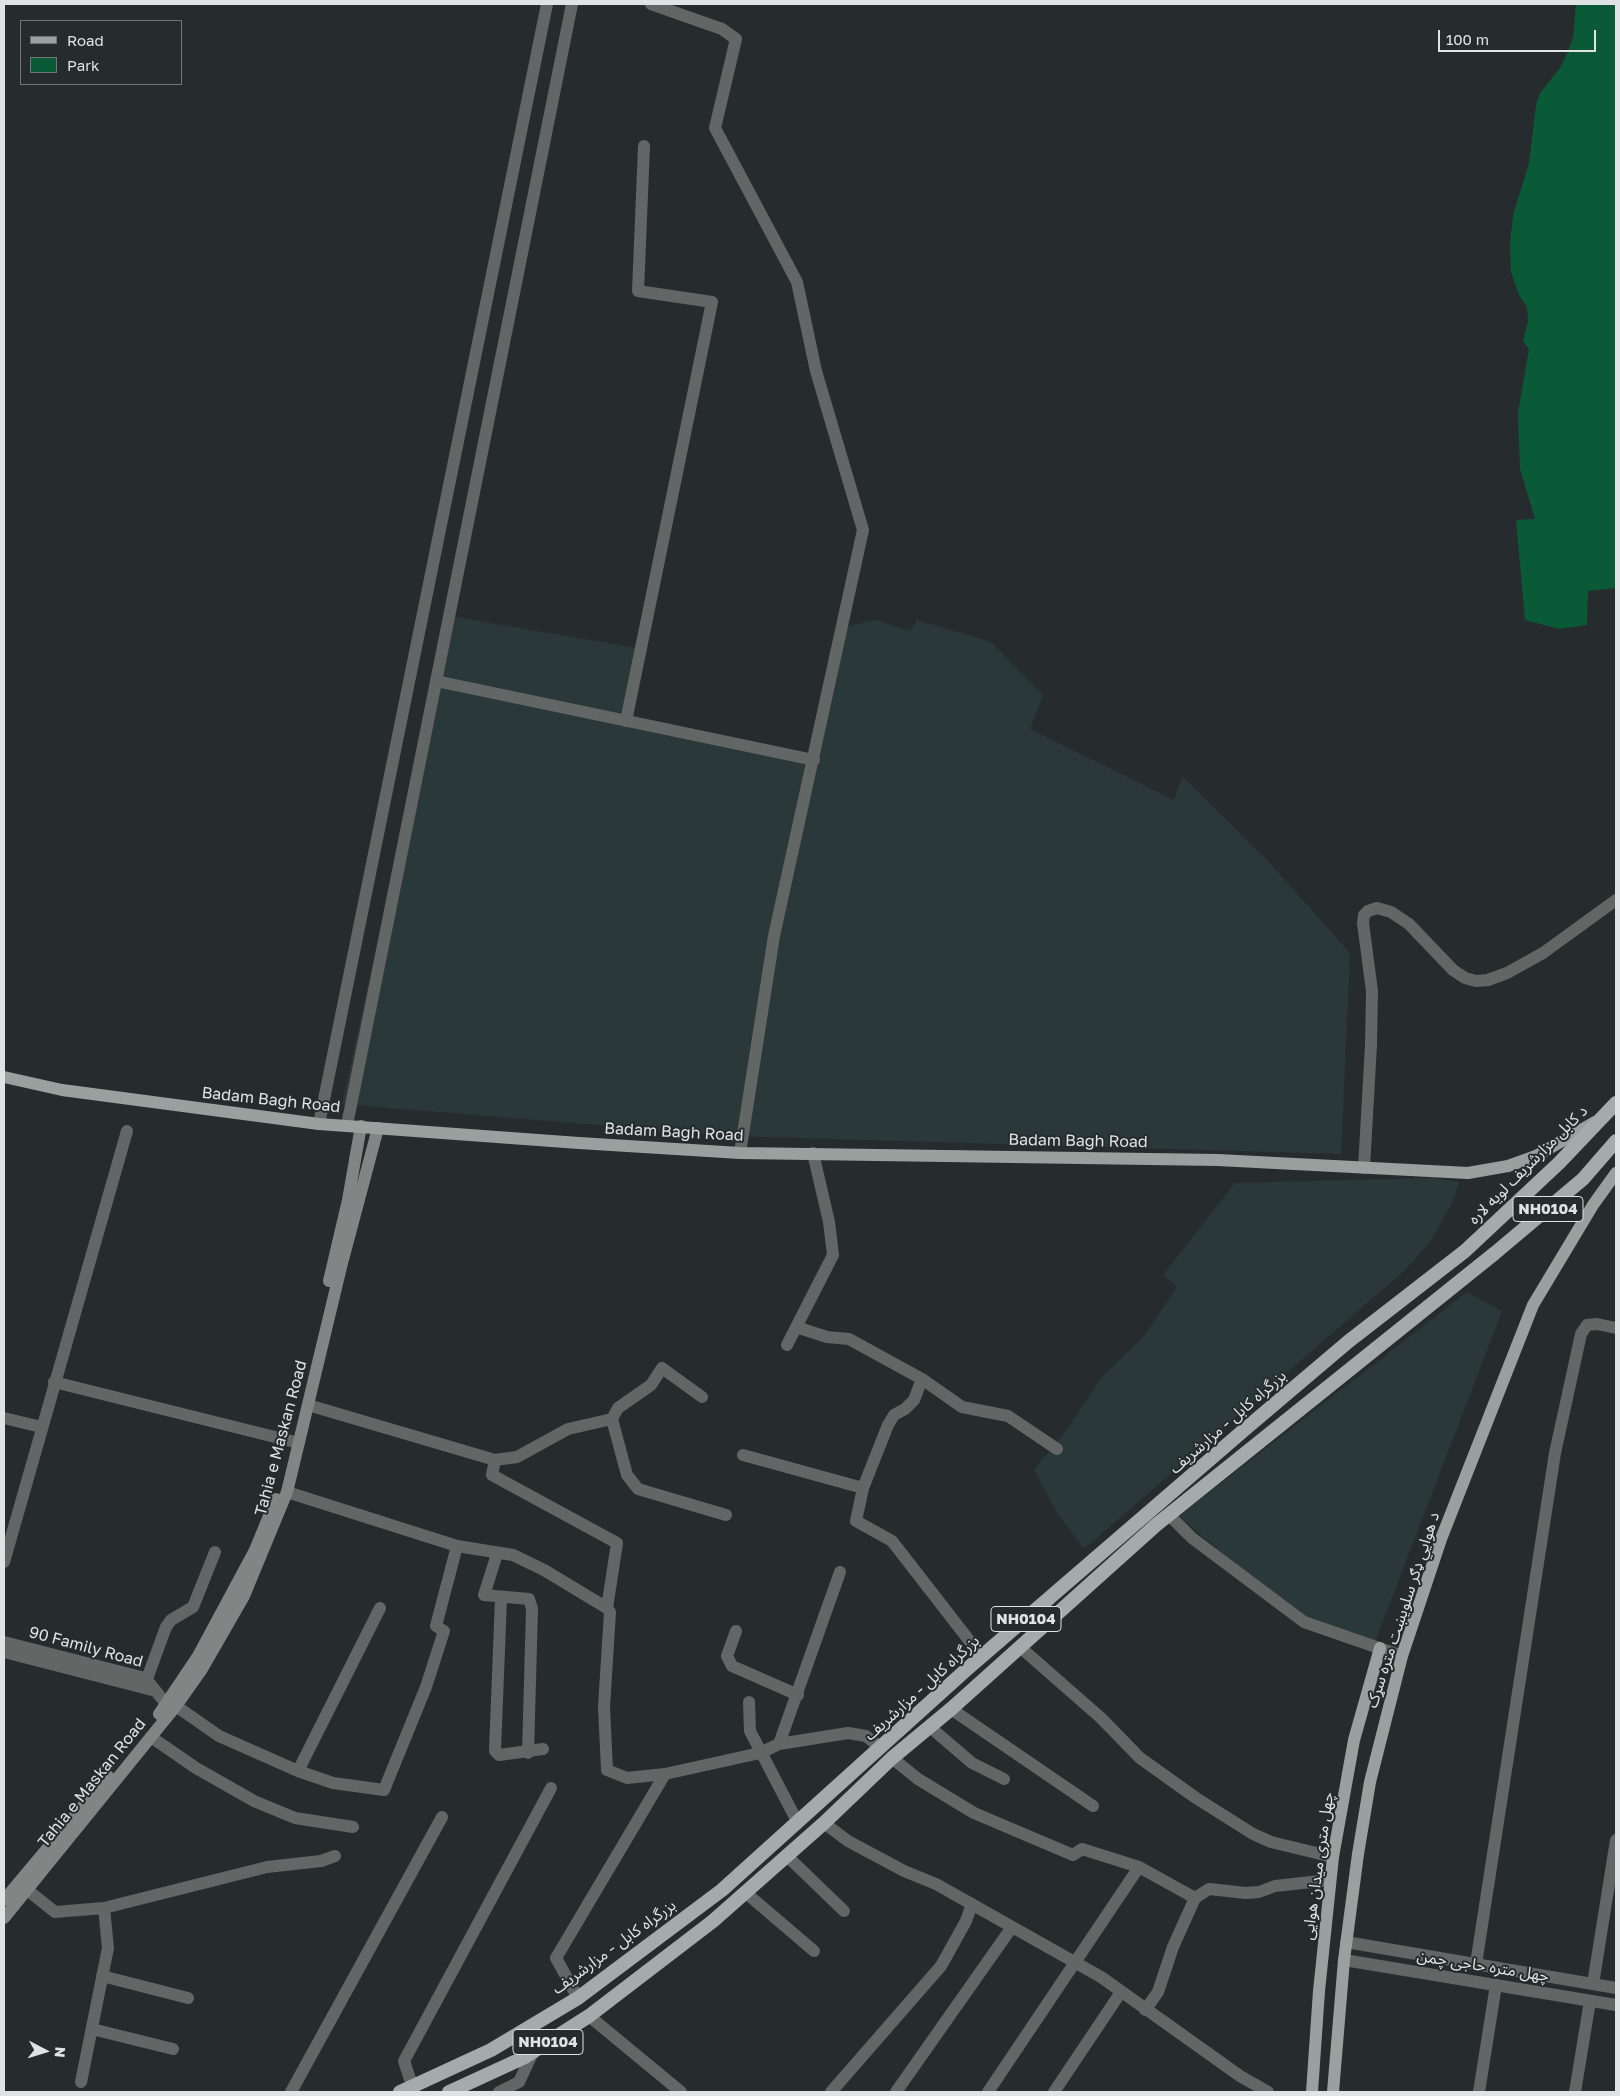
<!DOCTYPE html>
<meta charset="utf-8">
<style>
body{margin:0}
#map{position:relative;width:1620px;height:2096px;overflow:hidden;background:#262c2d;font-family:"Golos Text",sans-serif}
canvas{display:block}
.frame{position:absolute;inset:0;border:5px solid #dfe3e4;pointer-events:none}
.legend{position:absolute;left:20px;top:20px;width:162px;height:65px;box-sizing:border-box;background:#262c2d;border:1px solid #707576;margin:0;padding:6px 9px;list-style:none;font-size:15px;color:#dfe3e4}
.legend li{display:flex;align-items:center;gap:10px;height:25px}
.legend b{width:25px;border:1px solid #707576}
.north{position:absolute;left:20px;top:2026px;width:50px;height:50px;-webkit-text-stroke:4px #262c2d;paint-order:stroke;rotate:95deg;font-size:14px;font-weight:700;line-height:20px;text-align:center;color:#dfe3e4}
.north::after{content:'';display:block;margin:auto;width:18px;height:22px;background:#dfe3e4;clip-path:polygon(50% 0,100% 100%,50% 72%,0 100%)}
.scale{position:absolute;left:1438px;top:30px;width:158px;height:22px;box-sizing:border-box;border:2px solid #dfe3e4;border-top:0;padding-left:6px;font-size:15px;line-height:18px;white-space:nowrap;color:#dfe3e4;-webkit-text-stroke:4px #262c2d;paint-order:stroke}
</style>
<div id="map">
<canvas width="1620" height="2096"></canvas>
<div class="frame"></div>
<ul class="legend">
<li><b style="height:6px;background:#99a09e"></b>Road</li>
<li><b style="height:14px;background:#0a5a38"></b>Park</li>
</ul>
<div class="north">N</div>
<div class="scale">100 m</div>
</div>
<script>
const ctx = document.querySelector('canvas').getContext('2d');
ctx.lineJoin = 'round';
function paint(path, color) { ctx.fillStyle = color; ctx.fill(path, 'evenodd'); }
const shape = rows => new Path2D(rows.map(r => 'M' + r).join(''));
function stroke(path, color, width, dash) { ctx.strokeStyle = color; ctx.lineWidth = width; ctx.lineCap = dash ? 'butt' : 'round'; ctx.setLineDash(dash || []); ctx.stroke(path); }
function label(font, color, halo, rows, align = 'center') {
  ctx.font = font + ' "Golos Text","Noto Sans Arabic",sans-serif'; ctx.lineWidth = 4; ctx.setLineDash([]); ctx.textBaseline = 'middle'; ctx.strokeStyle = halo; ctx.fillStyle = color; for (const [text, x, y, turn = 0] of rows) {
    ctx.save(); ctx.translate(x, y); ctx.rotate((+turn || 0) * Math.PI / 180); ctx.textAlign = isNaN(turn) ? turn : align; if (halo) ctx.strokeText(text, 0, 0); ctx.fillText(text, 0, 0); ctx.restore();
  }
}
const built = shape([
 [449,616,638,648,625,720,814,760,844,627,876,620,910,631,917,620,991,642,1043,695,1030,729,1174,800,1182,776,1268,861,1350,953,1341,1154,732,1136,342,1104],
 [1434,1178,1459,1182,1453,1201,1430,1242,1405,1270,1084,1549,1058,1514,1034,1470,1065,1432,1102,1377,1144,1336,1177,1287,1163,1275,1235,1183],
 [1467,1292,1502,1311,1375,1642,1303,1615,1222,1553,1179,1516]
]);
const green = shape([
 [1576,4,1616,4,1616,588,1588,591,1587,625,1559,629,1525,620,1516,520,1535,519,1520,469,1518,413,1529,349,1523,341,1528,321,1527,307,1519,295,1511,272,1510,244,1513,215,1529,163,1536,105,1540,93,1560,68,1567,54,1573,37]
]);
const minor = shape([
 [651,4,722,29,736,39,715,128,797,282,816,371,863,530,774,936,740,1153],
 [436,681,814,760],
 [626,721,712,302,638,291,644,146],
 [319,1124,547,4],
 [347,1125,572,4],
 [1364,1168,1371,1045,1372,991,1363,923,1364,915,1368,911,1377,908,1391,912,1409,924,1453,970,1465,978,1476,981,1488,980,1507,973,1543,953,1616,900],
 [796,1327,827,1337,849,1339,922,1379,962,1407,1008,1416,1057,1449],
 [787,1345,833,1255,829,1222,813,1153],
 [922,1379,914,1400,905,1409,894,1415,888,1425,863,1488,856,1521,892,1541,982,1657],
 [54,1382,299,1443],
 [702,1397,662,1368,651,1385,618,1408,612,1419,627,1475,638,1489,726,1515],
 [308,1405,495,1460,517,1457,568,1429,612,1419],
 [4,1418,41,1427],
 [743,1455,863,1488],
 [495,1460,492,1475,617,1543,607,1608,610,1612,604,1707,607,1770,627,1778,665,1774,760,1753,779,1744,848,1733,866,1736,881,1748],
 [287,1492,457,1546,513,1555,544,1570,607,1608],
 [1169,1515,1192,1538,1304,1622,1402,1656],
 [497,1554,484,1595,529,1599,532,1609,528,1753],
 [4,1562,127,1131],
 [501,1598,495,1751,499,1755,543,1749],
 [736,1631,727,1656,732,1666,798,1695],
 [1020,1647,1101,1718,1140,1758,1196,1798,1253,1834,1271,1842,1333,1857],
 [144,1687,166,1627,171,1620,193,1607,215,1552],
 [749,1702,750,1731,798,1823],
 [176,1706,219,1736,298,1771,333,1783,384,1790,426,1687,444,1631,436,1626,457,1546],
 [951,1709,1093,1806],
 [930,1727,972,1763,1004,1779],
 [151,1737,196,1768,254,1801,295,1818,353,1827],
 [779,1744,840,1572],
 [892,1758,918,1779,974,1813,1073,1855,1082,1849,1139,1867,1195,1898,1209,1889,1246,1893,1259,1892,1275,1886,1330,1880],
 [298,1771,380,1608],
 [824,1823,848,1841,904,1871,936,1884,1101,1977,1240,2076,1268,2092],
 [787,1856,844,1911],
 [26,1889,55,1912,104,1908,267,1867,321,1861,335,1856],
 [746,1893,814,1951],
 [1476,1964,1555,1453,1581,1334,1587,1325,1597,1324,1616,1328],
 [102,1976,188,1998],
 [1593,1984,1616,1840],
 [578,1998,556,1958,665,1774],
 [1145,2010,1158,1992,1173,1947,1195,1898],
 [589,2016,681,2092],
 [92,2029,173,2049],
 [81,2082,108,1948,104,1908],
 [413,2088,404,2061,551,1788],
 [291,2092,442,1817],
 [499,2092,519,2082,534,2050],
 [831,2092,941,1966,966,1921,972,1904],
 [896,2092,1012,1927],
 [988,2092,1139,1867],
 [1054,2092,1121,1992],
 [1479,2092,1496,1985],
 [1575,2092,1590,2001]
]);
const tertiary = shape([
 [4,1642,141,1677,147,1680,171,1710],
 [4,1652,156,1691],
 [1346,1942,1616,1988],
 [1344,1960,1616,2005]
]);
const secondary = shape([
 [329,1281,348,1200,361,1126],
 [159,1714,198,1656,255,1550,276,1499],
 [4,1900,108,1776],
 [4,1918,176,1706,202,1669,244,1596,287,1492,341,1267,378,1128]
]);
const primary = shape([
 [4,1077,62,1090,319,1124,579,1143,740,1153,1218,1160,1468,1173,1508,1166,1536,1156,1595,1122],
 [1312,2092,1319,1991,1333,1857,1354,1740,1380,1648],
 [1333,2092,1344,1960,1358,1854,1370,1782,1402,1656,1441,1539,1533,1305,1593,1205,1616,1173]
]);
const trunk = shape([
 [400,2092,491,2050,578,1998,722,1890,967,1669,1244,1430,1349,1341,1465,1251,1559,1163,1616,1103],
 [449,2092,523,2058,589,2016,713,1921,824,1823,892,1758,951,1709,1156,1525,1495,1253,1583,1179,1616,1141]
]);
const shields = [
 [1548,1209,70],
 [1026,1619,70],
 [548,2042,70]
];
const shieldNames = [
 ["NH0104",1548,1209],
 ["NH0104",1026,1619],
 ["NH0104",548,2042]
];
const streetNames = [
 ["Badam Bagh Road",271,1100,6],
 ["Badam Bagh Road",674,1132,3],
 ["Badam Bagh Road",1078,1141,1],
 ["د کابل مزارشریف لویه لاره",1528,1165,-45],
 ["بزرگراه کابل - مزارشریف",1228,1422,-41],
 ["Tahia e Maskan Road",281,1438,-75],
 ["د هوايي ډګر سلویښت متره سړک",1403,1610,-72],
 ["90 Family Road",86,1647,15],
 ["بزرگراه کابل - مزارشریف",922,1688,-42],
 ["Tahia e Maskan Road",92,1783,-51],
 ["چهل متری میدان هوایی",1318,1866,-82],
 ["بزرگراه کابل - مزارشریف",614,1947,-36],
 ["چهل متره حاجی چمن",1483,1966,9]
];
paint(built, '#2b383a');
paint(green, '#0a5a38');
stroke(minor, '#626665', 12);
stroke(tertiary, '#626665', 12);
stroke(secondary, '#818685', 12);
stroke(primary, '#99a09e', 12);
stroke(trunk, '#a4abaa', 14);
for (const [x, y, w] of shields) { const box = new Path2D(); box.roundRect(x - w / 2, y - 12.5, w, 25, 4); ctx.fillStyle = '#262c2d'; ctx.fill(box); stroke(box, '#dfe3e4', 1); }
label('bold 15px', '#dfe3e4', null, shieldNames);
label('16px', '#dfe3e4', '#262c2d', streetNames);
</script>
